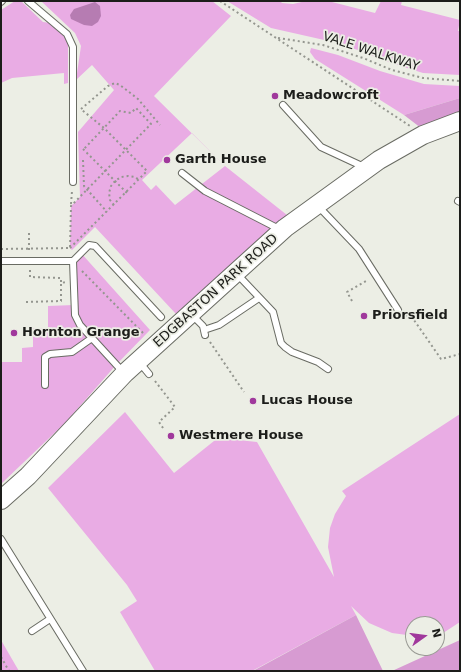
<!DOCTYPE html>
<style>
body{margin:0}
#map{position:relative;width:461px;height:672px;overflow:hidden;background:#eceee5;font-family:"DejaVu Sans",sans-serif}
canvas{display:block}
.frame{position:absolute;inset:0;border:2px solid #1c1d1a;pointer-events:none}
.north{position:absolute;left:405px;top:616px;width:40px;height:40px;box-sizing:border-box;background:#eceee5;border:1px solid #999a94;border-radius:50%;rotate:76deg;font-size:11px;font-weight:700;line-height:16px;text-align:center;color:#1c1d1a}
.north::after{content:'';display:block;margin:auto;width:14px;height:18px;background:#a0389c;clip-path:polygon(50% 0,100% 100%,50% 72%,0 100%)}
</style>
<div id="map">
<canvas width="461" height="672"></canvas>
<div class="frame"></div>
<div class="north">N</div>
</div>
<script>
const ctx = document.querySelector('canvas').getContext('2d');
ctx.lineJoin = 'round';
function paint(path, color) { ctx.fillStyle = color; ctx.fill(path, 'evenodd'); }
const shape = rows => new Path2D(rows.map(r => 'M' + r).join(''));
function stroke(path, color, width, dash) { ctx.strokeStyle = color; ctx.lineWidth = width; ctx.lineCap = dash ? 'butt' : 'round'; ctx.setLineDash(dash || []); ctx.stroke(path); }
function label(font, color, halo, rows, align = 'center') {
  ctx.font = font + ' "DejaVu Sans",sans-serif'; ctx.lineWidth = 3.5; ctx.setLineDash([]); ctx.textBaseline = 'middle'; ctx.strokeStyle = halo; ctx.fillStyle = color; for (const [text, x, y, turn = 0] of rows) {
    ctx.save(); ctx.translate(x, y); ctx.rotate((+turn || 0) * Math.PI / 180); ctx.textAlign = isNaN(turn) ? turn : align; if (halo) ctx.strokeText(text, 0, 0); ctx.fillText(text, 0, 0); ctx.restore();
  }
}
const green = shape([
 [15,1,21,1,43,22,51,23,63,34,68,44,68,83,64,84,64,73,12,78,1,83,1,10],
 [41,1,212,1,231,16,154,96,225,166,287,215,176,314,95,227,72,250,70,248,71,206,80,197,78,132,114,90,92,65,76,80,81,46,75,33],
 [192,133,225,166,175,205,156,185,151,190,142,180],
 [227,1,280,1,282,3,293,4,306,1,328,1,375,13,381,1,402,1,401,5,460,20,458,31,460,31,460,75,423,73,391,63,342,44,271,28],
 [311,48,338,55,380,71,424,84,460,86,460,98,404,115,315,59,310,52],
 [81,253,150,330,116,365,66,422,1,484,1,362,22,362,22,348,33,347,33,328,48,328,48,306,74,305,73,261],
 [125,412,174,473,224,433,229,439,257,442,334,577,328,547,330,528,335,514,346,496,342,491,460,414,460,622,437,637,437,624,413,624,413,644,407,635,392,633,369,623,351,606,356,615,252,671,155,671,120,612,137,601,127,585,48,488],
 [1,640,16,666,19,671,1,671]
]);
const forest = shape([
 [460,98,460,112,421,128,404,115],
 [356,615,383,671,253,671],
 [460,640,460,671,392,671]
]);
const water = shape([
 [95,2,100,6,101,16,98,22,92,26,84,25,71,19,70,15,74,9]
]);
const path = shape([
 [220,1,410,126],
 [278,38,323,45,363,58,392,70,423,78,460,81],
 [81,109,108,86,115,83,120,85,138,99,160,125],
 [83,149,127,193],
 [83,160,84,186,107,212],
 [71,204,72,191],
 [114,205,110,200,109,193,111,186,115,181,121,177,128,176,135,177,139,180],
 [29,233,29,250],
 [70,248,147,171,104,128,82,110],
 [1,249,70,248,71,206,151,124,136,108,131,113,120,111,83,150],
 [30,270,30,277,61,278,61,283],
 [82,271,145,335],
 [352,301,347,292,368,280],
 [26,302,61,301,61,283,66,282],
 [406,315,414,320,441,359,460,354],
 [210,342,244,392],
 [155,381,175,407,159,422,163,428],
 [1,657,9,671]
]);
const lane = shape([
 [28,1,67,34,73,47,73,182],
 [1,2,2,1],
 [283,105,321,147,364,167],
 [182,173,205,191,281,230],
 [458,201,460,202],
 [318,206,359,249,398,310],
 [1,261,73,261],
 [237,274,273,312,281,343,285,347,292,352,318,362,328,369],
 [192,315,203,326,205,335],
 [204,330,219,325,259,298],
 [140,363,149,374],
 [123,372,80,325,75,315,73,261,89,245,95,246,161,317],
 [45,385,45,357,50,354,72,352,92,338],
 [1,539,83,671],
 [32,631,50,619]
]);
const secondary = shape([
 [1,500,28,476,125,373,285,228,379,160,423,135,460,121]
]);
const markers = [
 [275,96,4,"#a0389c"],
 [167,160,4,"#a0389c"],
 [364,316,4,"#a0389c"],
 [14,333,4,"#a0389c"],
 [253,401,4,"#a0389c"],
 [171,436,4,"#a0389c"]
];
const streetNames = [
 ["VALE WALKWAY",371,52,18],
 ["EDGBASTON PARK ROAD",216,291,-42]
];
const poiNames = [
 ["Meadowcroft",283,96],
 ["Garth House",175,160],
 ["Priorsfield",372,316],
 ["Hornton Grange",22,333],
 ["Lucas House",261,401],
 ["Westmere House",179,436]
];
paint(green, '#e9ace4');
paint(forest, '#d79bd2');
paint(water, '#b67cb2');
stroke(lane, '#696b63', 8);
stroke(secondary, '#696b63', 20);
stroke(path, '#94968f', 2, [2, 3]);
stroke(lane, '#fff', 6);
stroke(secondary, '#fff', 18);
for (const [x, y, r, color] of markers) { const dot = new Path2D(); dot.arc(x, y, r, 0, 2 * Math.PI); ctx.fillStyle = color; ctx.fill(dot); stroke(dot, '#eceee5', 1.5); }
label('13px', '#1c1d1a', '#eceee5', streetNames);
label('bold 13px', '#1c1d1a', '#eceee5', poiNames, 'left');
</script>
